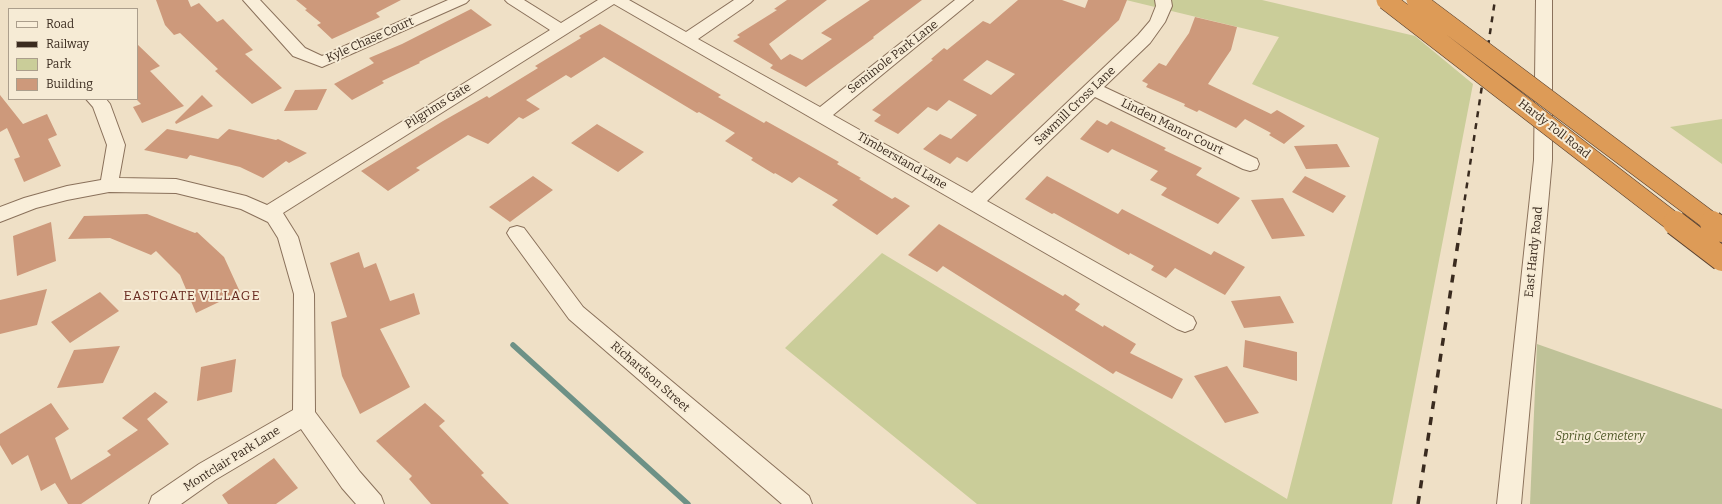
<!DOCTYPE html>
<style>
body{margin:0}
#map{position:relative;width:1722px;height:504px;overflow:hidden;background:#efe0c6;font-family:Bitter,serif}
canvas{display:block}
.legend{position:absolute;left:8px;top:8px;width:130px;height:92px;box-sizing:border-box;background:#f6ebd5;border:1px solid #ab9e8c;margin:0;padding:5px 7px;list-style:none;font-size:12px;color:#3a2b1f}
.legend li{display:flex;align-items:center;gap:8px;height:20px}
.legend b{width:20px;border:1px solid #ab9e8c}
</style>
<div id="map">
<canvas width="1722" height="504"></canvas>
<ul class="legend">
<li><b style="height:5px;background:#f9eed9"></b>Road</li>
<li><b style="height:5px;background:#3a2b1f"></b>Railway</li>
<li><b style="height:11px;background:#cacd99"></b>Park</li>
<li><b style="height:11px;background:#cd997b"></b>Building</li>
</ul>
</div>
<script>
const ctx = document.querySelector('canvas').getContext('2d');
ctx.lineJoin = 'round';
function paint(path, color) { ctx.fillStyle = color; ctx.fill(path, 'evenodd'); }
const shape = rows => new Path2D(rows.map(r => 'M' + r).join(''));
function stroke(path, color, width, dash) { ctx.strokeStyle = color; ctx.lineWidth = width; ctx.lineCap = dash ? 'butt' : 'round'; ctx.setLineDash(dash || []); ctx.stroke(path); }
function label(font, color, halo, rows, align = 'center') {
  ctx.font = font + ' Bitter,serif'; ctx.lineWidth = 4; ctx.setLineDash([]); ctx.textBaseline = 'middle'; ctx.strokeStyle = halo; ctx.fillStyle = color; for (const [text, x, y, turn = 0] of rows) {
    ctx.save(); ctx.translate(x, y); ctx.rotate((+turn || 0) * Math.PI / 180); ctx.textAlign = isNaN(turn) ? turn : align; if (halo) ctx.strokeText(text, 0, 0); ctx.fillText(text, 0, 0); ctx.restore();
  }
}
const green = shape([
 [1126,0,1262,0,1415,36,1473,84,1392,504,977,504,785,348,882,253,1287,499,1379,138,1252,84,1279,37],
 [1722,119,1722,164,1670,127]
]);
const cemetery = shape([
 [1537,344,1722,409,1722,504,1530,504]
]);
const stream = shape([
 [513,345,688,504]
]);
const building = shape([
 [156,0,188,0,191,7,199,3,217,22,223,19,253,50,245,54,282,88,252,104,215,71,218,69,180,33,174,35,165,25],
 [296,0,401,0,376,13,380,17,332,39,317,25,321,23,305,10,307,9],
 [787,0,827,0,769,44,781,60,790,54,802,60,832,39,821,33,870,0,922,0,873,37,874,38,806,87,770,68,773,65,733,41,740,37,737,35,777,10,774,9],
 [1018,0,1062,0,1085,8,1088,0,1127,0,1119,20,967,162,957,157,950,164,923,149,940,134,951,139,977,115,949,100,937,111,928,107,898,134,874,121,881,115,872,110,933,60,931,59,944,48,947,50,983,21,990,24],
 [987,60,1015,74,991,95,963,80],
 [471,9,492,25,419,62,420,63,382,81,384,83,352,100,334,84,374,63,369,58,402,44],
 [1195,17,1237,27,1231,50,1208,84,1271,114,1277,110,1305,126,1284,144,1269,135,1271,133,1245,119,1236,128,1199,110,1197,112,1184,106,1185,104,1146,87,1148,84,1142,81,1159,63,1166,66,1189,33],
 [600,24,721,95,718,97,764,123,766,121,809,145,839,162,837,164,861,178,859,179,892,199,895,197,910,206,877,235,832,205,838,200,799,177,792,183,775,173,774,174,751,160,753,158,725,141,735,133,699,112,697,113,604,57,571,78,566,75,526,100,540,109,523,119,519,117,488,144,468,135,416,168,420,170,388,191,361,171,443,121,487,96,489,98,538,68,535,66,581,38,579,36],
 [137,44,160,66,150,71,184,106,142,123,133,107,141,104,137,100],
 [327,89,317,110,284,111,295,90],
 [0,95,23,124,47,114,57,135,48,139,61,166,24,182,14,159,20,157,7,128,0,132],
 [202,95,213,106,176,124,175,122],
 [1097,120,1107,125,1111,121,1166,148,1164,150,1202,168,1196,175,1240,198,1218,224,1161,195,1167,188,1150,180,1158,171,1112,149,1108,153,1080,139],
 [597,124,644,152,618,172,571,143],
 [167,129,218,139,229,129,276,140,278,139,307,153,289,163,286,161,263,178,240,167,190,155,187,159,144,150],
 [1337,144,1350,167,1306,169,1294,146],
 [533,176,553,190,510,222,489,207],
 [1047,176,1118,214,1122,209,1211,255,1214,251,1245,267,1225,295,1175,268,1166,278,1151,270,1154,266,1130,253,1129,255,1054,213,1052,214,1025,199],
 [1305,176,1346,196,1333,213,1292,192],
 [1283,198,1305,236,1272,239,1251,200],
 [147,214,195,233,197,232,224,257,240,292,196,313,180,275,156,251,151,255,110,238,68,239,84,216],
 [51,222,56,261,17,276,13,236],
 [939,224,1063,296,1065,294,1080,304,1075,310,1103,327,1104,325,1136,344,1130,353,1183,379,1172,399,1116,371,1113,374,943,266,937,272,908,255],
 [359,252,364,268,376,263,390,301,414,293,420,314,380,329,410,387,360,414,342,376,331,322,347,317,330,263],
 [47,289,37,325,0,334,0,300],
 [100,292,119,311,70,343,51,322],
 [1280,296,1294,323,1244,328,1231,301],
 [1245,340,1297,352,1297,381,1243,367],
 [120,346,103,383,57,388,74,350],
 [236,359,232,392,197,401,201,367],
 [1227,366,1259,413,1225,423,1194,376],
 [155,392,168,402,147,419,169,444,81,504,68,504,55,483,41,491,28,455,12,465,0,445,0,434,51,403,69,429,55,438,71,480,111,455,107,451,138,430,122,418],
 [425,403,445,421,439,426,484,473,481,475,509,504,431,504,409,479,412,476,376,441],
 [274,458,298,488,276,504,228,504,222,495]
]);
const minor = shape([
 [243,0,260,0,305,48,322,56,448,0,469,0,466,3,322,67,293,56,243,0],
 [505,0,524,0,561,23,598,0,629,0,686,32,734,0,753,0,750,3,698,39,820,107,955,0,973,0,833,115,972,193,1138,35,1150,21,1156,6,1155,0,1171,0,1172,6,1165,22,1150,43,1104,87,1257,159,1259,164,1257,169,1250,171,1243,169,1095,97,987,201,1193,317,1196,323,1193,329,1185,332,1177,329,614,4,283,213,298,237,314,294,315,412,360,472,381,496,384,504,356,504,342,488,301,429,215,480,181,504,149,504,152,496,199,464,293,410,294,294,278,238,268,222,241,209,176,193,109,192,67,200,36,208,0,222,0,207,24,198,67,186,101,180,107,145,93,107,86,99,106,99,110,104,125,145,119,178,176,179,246,196,267,205,550,30,508,3,505,0],
 [1536,0,1552,0,1552,160,1521,504,1497,504,1534,160,1536,0],
 [517,226,524,228,583,307,809,496,812,504,782,504,569,319,510,238,507,233,510,228,517,226]
]);
const railFar1 = shape([
 [1461,224,1495,0]
]);
const rail = shape([
 [1418,504,1461,223]
]);
const highwayBridgeFar1 = shape([
 [1386,0,1676,224],
 [1416,0,1714,224]
]);
const highwayBridge = shape([
 [1675,223,1722,259],
 [1712,223,1722,230]
]);
const streetNames = [
 ["Kyle Chase Court",370,40,-24],
 ["Seminole Park Lane",893,57,-38],
 ["Pilgrims Gate",438,106,-32],
 ["Sawmill Cross Lane",1075,106,-44],
 ["Linden Manor Court",1172,127,26],
 ["Hardy Toll Road",1554,129,38],
 ["Timberstand Lane",902,161,30],
 ["East Hardy Road",1534,252,-84],
 ["Richardson Street",650,377,41],
 ["Montclair Park Lane",232,459,-32]
];
const parkNames = [
 ["Spring Cemetery",1600,437]
];
const neighbourhoodNames = [
 ["EASTGATE VILLAGE",192,296]
];
paint(green, '#cacd99');
paint(cemetery, '#bfc298');
stroke(stream, '#6d9186', 5.5);
paint(building, '#cd997b');
stroke(minor, '#8a715b', 2);
paint(minor, '#f9eed9');
stroke(railFar1, '#3a2b1f', 2.5, [6, 6]);
stroke(rail, '#3a2b1f', 3.5, [8, 8]);
stroke(highwayBridgeFar1, '#58402f', 20, []);
stroke(highwayBridge, '#58402f', 26, []);
stroke(highwayBridgeFar1, '#dd9b57', 19);
stroke(highwayBridge, '#dd9b57', 24);
label('12px', '#3a2b1f', '#f6ebd5', streetNames);
label('italic 12px', '#4d5726', '#f6ebd5', parkNames);
ctx.letterSpacing = '1px';
label('13px', '#67291e', '#f6ebd5', neighbourhoodNames);
ctx.letterSpacing = '0px';
</script>
